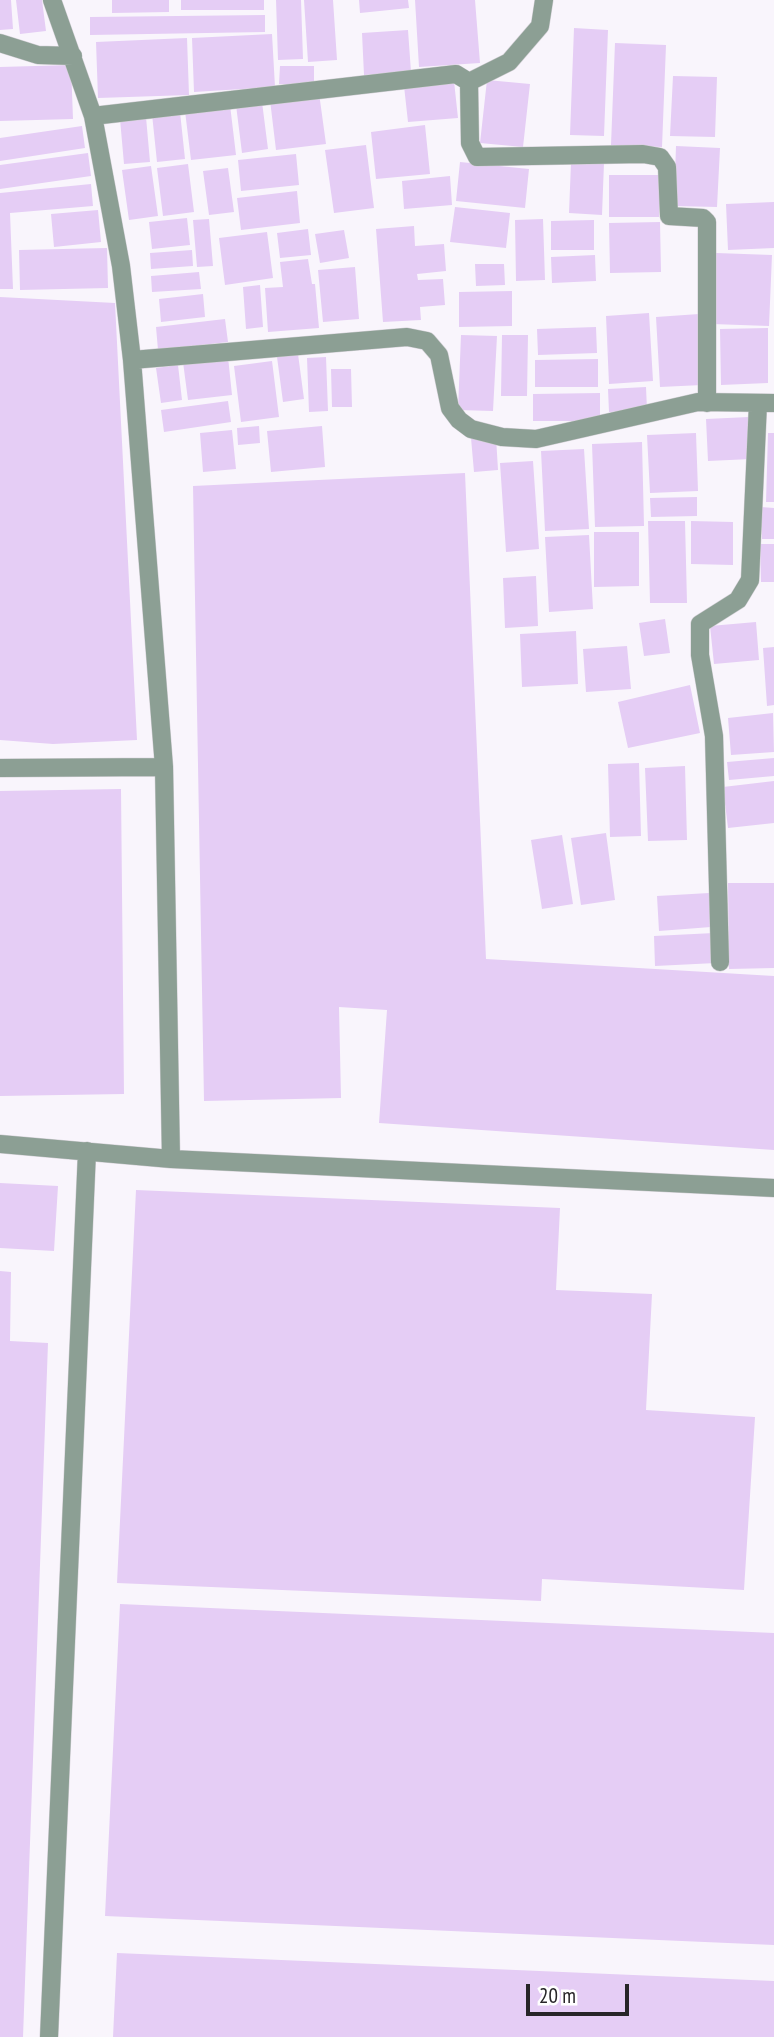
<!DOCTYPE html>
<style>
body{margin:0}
#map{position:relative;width:774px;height:2037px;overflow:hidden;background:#f9f5fc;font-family:"PT Sans Narrow",sans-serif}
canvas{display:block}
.scale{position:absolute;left:526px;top:1984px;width:103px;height:32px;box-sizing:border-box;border:4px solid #272528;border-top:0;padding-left:9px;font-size:21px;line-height:24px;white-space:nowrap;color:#272528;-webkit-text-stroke:5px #fff;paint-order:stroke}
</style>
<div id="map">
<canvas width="774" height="2037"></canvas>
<div class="scale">20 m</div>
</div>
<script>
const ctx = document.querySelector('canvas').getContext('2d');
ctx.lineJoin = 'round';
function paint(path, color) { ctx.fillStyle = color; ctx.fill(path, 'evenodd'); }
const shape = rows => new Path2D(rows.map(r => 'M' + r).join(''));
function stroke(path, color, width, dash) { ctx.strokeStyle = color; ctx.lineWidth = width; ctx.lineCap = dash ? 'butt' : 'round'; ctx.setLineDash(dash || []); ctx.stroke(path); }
const building = shape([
 [0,0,11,0,13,29,0,30],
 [16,0,42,0,46,31,20,34],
 [112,0,169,0,169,12,112,13],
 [181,0,264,0,264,10,181,10],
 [276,0,301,0,303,59,278,60],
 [304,0,333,0,337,60,308,62],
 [359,0,408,0,409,8,360,13],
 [415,0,475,0,480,63,419,67],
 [265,15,265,32,90,35,90,17],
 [574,28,608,30,604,136,570,135],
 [408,30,411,72,364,75,362,33],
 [272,34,275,87,194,92,192,38],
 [187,38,189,95,98,98,96,42],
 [615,43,666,45,662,147,611,145],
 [71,65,73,119,0,121,0,67],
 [280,66,314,66,314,85,279,84],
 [673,76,717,77,715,137,670,136],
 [487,80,530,84,523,147,480,143],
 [454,81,458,118,408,122,404,86],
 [319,93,326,144,276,150,270,100],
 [262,102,268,149,242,153,236,105],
 [230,105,236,155,191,160,185,111],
 [180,112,185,159,157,162,152,114],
 [146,117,150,162,124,164,120,119],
 [425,125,430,174,376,179,371,132],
 [82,126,85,148,0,161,0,138],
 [366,145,374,208,334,213,325,150],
 [676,146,720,148,717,207,674,206],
 [88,153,91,176,0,189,0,165],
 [296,154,299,185,241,191,238,160],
 [460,162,529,169,525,208,456,201],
 [571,163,604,163,602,215,569,213],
 [188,164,194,212,163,216,157,168],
 [151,166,158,216,129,220,122,170],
 [228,168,234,212,209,215,203,171],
 [609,175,659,175,659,217,609,217],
 [450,176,452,205,404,209,402,181],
 [91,184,93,206,10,213,13,289,0,289,0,193],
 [297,191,300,223,241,230,237,198],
 [774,202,774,248,728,250,726,204],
 [455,207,510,213,506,248,450,242],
 [98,210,101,242,54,247,51,214],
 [187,218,190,245,152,249,149,222],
 [209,219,213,266,197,267,193,220],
 [543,219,545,280,516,281,515,220],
 [594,220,594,250,551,250,551,221],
 [660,222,661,272,610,273,609,223],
 [414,226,415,246,444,244,446,271,417,274,418,280,443,279,445,305,420,307,421,320,383,322,376,229],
 [308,229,311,255,280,258,277,233],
 [344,230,349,258,320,263,315,234],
 [267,232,273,278,225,285,219,238],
 [107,248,108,288,20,290,19,250],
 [192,250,193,266,151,269,150,253],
 [716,253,772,255,769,326,712,324],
 [595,255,596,281,552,283,551,257],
 [308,259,312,284,315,284,319,328,268,332,265,288,283,287,280,262],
 [475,264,504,264,505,285,476,286],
 [355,267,359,319,323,322,318,270],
 [199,272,201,289,152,292,151,276],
 [260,285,263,327,246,329,243,287],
 [512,291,512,326,459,327,459,292],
 [203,294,205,317,161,322,159,299],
 [0,297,115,303,137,740,53,744,0,740],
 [649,313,653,381,609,384,606,316],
 [699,314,702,385,660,387,656,317],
 [225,319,228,342,158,350,156,327],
 [596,327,597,353,538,355,537,329],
 [768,328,768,383,721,385,720,329],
 [461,335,497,336,493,411,458,410],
 [502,335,528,335,527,396,501,396],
 [298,354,304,399,283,402,277,357],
 [228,357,232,395,188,400,183,362],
 [326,357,328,411,309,412,307,358],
 [598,359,598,387,535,387,535,360],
 [272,361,279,417,241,422,234,366],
 [178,365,182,400,161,403,156,368],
 [331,369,351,369,352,407,332,407],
 [646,387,647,410,609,412,608,389],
 [600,393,600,421,533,421,533,394],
 [228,401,231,422,164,432,161,410],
 [749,417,751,459,708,461,706,419],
 [259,426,260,443,238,445,237,428],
 [322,426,325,467,271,472,267,431],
 [232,430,236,469,203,472,200,433],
 [696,433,698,491,650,493,647,435],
 [768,433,774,433,774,502,766,502],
 [496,437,498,470,474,472,471,438],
 [642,442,644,526,595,527,592,444],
 [584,449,589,529,545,531,541,451],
 [533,461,539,549,506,552,500,463],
 [465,473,486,959,774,976,774,1150,379,1123,387,1010,339,1007,341,1098,204,1101,193,486],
 [697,497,697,516,651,517,650,498],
 [761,507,774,508,774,539,762,539],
 [648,521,685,521,687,603,650,603],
 [691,521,733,522,733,565,691,564],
 [594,532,639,532,639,586,594,587],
 [589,535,593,609,549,612,545,537],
 [760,544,774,544,774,582,761,582],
 [536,576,538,626,505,628,503,578],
 [665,619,670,653,644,656,639,623],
 [756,622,759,660,714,664,710,626],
 [576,631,578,684,522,687,520,634],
 [627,646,631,689,586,692,583,649],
 [774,647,774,705,767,706,763,648],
 [690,685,700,733,628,748,618,702],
 [773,713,774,752,731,755,728,718],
 [774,758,774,776,729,780,727,762],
 [639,763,641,836,610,837,608,764],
 [685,766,687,840,648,841,645,768],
 [774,781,774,823,728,828,723,787],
 [121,789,124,1094,0,1096,0,791],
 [606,833,615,900,581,905,571,838],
 [562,835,573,904,542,909,531,840],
 [728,883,774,883,774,968,729,969],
 [709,893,711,927,659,931,657,896],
 [714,933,716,963,655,966,654,936],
 [0,1183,58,1186,54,1251,0,1248],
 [136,1190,560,1208,556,1290,652,1294,646,1410,755,1417,744,1590,542,1579,541,1601,117,1583],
 [0,1271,11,1272,10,1341,48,1343,23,2037,0,2037],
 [120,1604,774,1633,774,1945,105,1916],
 [117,1953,774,1981,774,2037,113,2037]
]);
const minor = shape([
 [52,0,93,116,121,266,132,360,164,767,171,1159],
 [0,43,38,55,73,56],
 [469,82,509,62,540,26,544,0],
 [93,116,456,74,469,82,470,143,477,157,643,154,660,157,667,167,669,216,703,218,707,222,707,403],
 [132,360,407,337,427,341,439,355,450,408,459,420,471,429,502,437,536,439,698,402,774,403],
 [0,768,164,767],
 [720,962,714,736,700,655,700,624,738,600,750,580,758,403],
 [0,1144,171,1159,774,1188],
 [49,2037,87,1151]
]);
paint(building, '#e5cdf5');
stroke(minor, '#d3d0d6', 19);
stroke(minor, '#8c9f94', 18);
</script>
